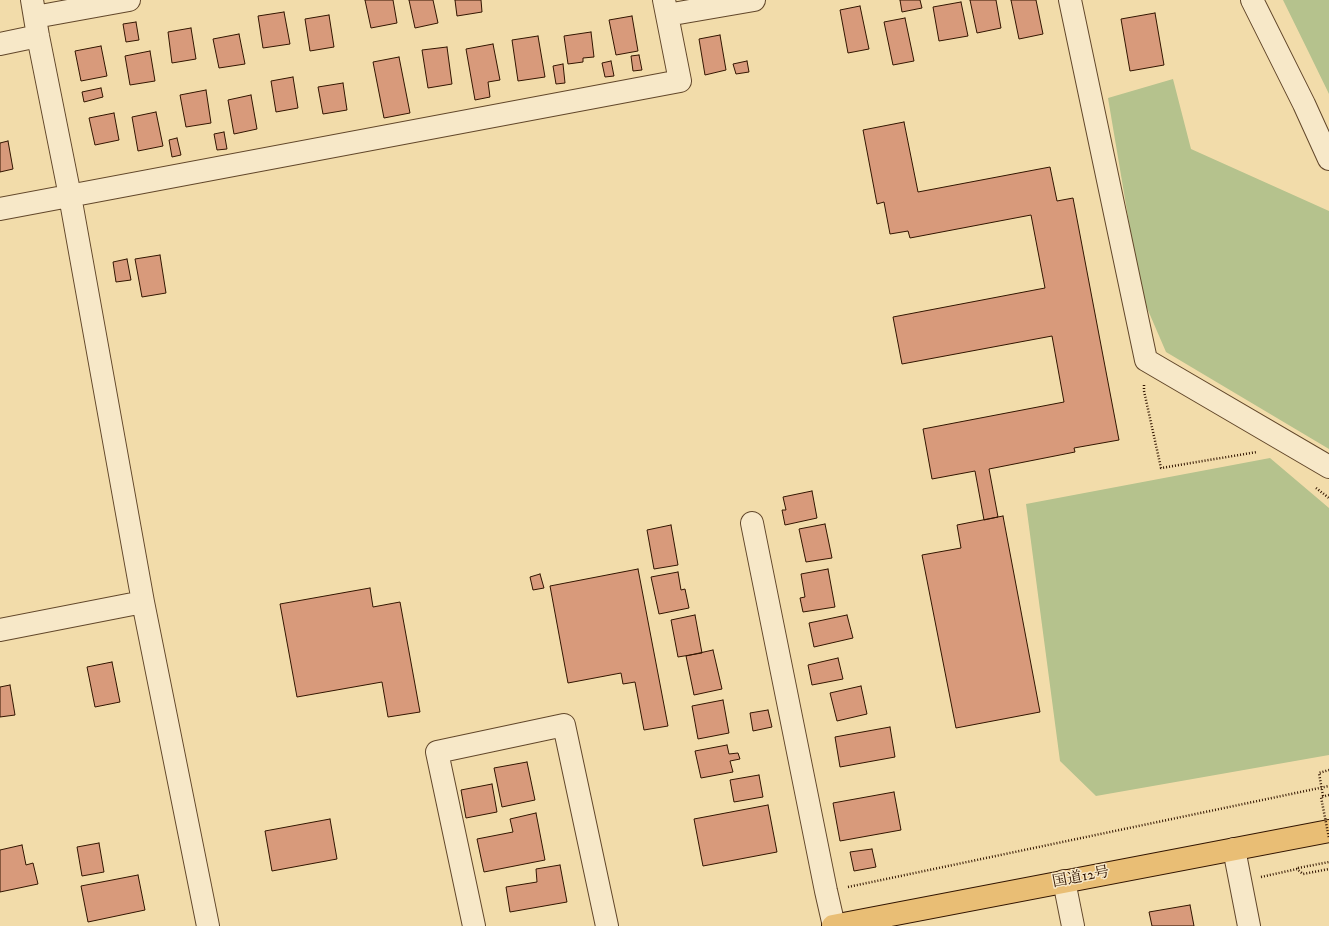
<!DOCTYPE html>
<meta charset="utf-8">
<style>
body{margin:0}
canvas{display:block;background:#f2dcaa}
</style>
<canvas width="1329" height="926"></canvas>
<script>
const ctx = document.querySelector('canvas').getContext('2d');
ctx.lineJoin = 'round';
function paint(path, color) { ctx.fillStyle = color; ctx.fill(path, 'evenodd'); }
const shape = rows => new Path2D(rows.map(r => 'M' + r).join(''));
function stroke(path, color, width, dash) { ctx.strokeStyle = color; ctx.lineWidth = width; ctx.lineCap = dash ? 'butt' : 'round'; ctx.setLineDash(dash || []); ctx.stroke(path); }
function label(font, color, halo, rows, align = 'center') {
  ctx.font = font + ' "IM FELL DW Pica","Noto Serif JP",serif'; ctx.lineWidth = 3; ctx.setLineDash([]); ctx.textBaseline = 'middle'; ctx.strokeStyle = halo; ctx.fillStyle = color; for (const [text, x, y, turn = 0] of rows) {
    ctx.save(); ctx.translate(x, y); ctx.rotate((+turn || 0) * Math.PI / 180); ctx.textAlign = isNaN(turn) ? turn : align; if (halo) ctx.strokeText(text, 0, 0); ctx.fillText(text, 0, 0); ctx.restore();
  }
}
const green = shape([
 [1283,0,1329,0,1329,94,1311,57],
 [1173,79,1191,149,1329,211,1329,449,1166,352,1141,294,1108,98],
 [1270,458,1329,508,1329,755,1096,796,1060,761,1026,504]
]);
const building = shape([
 [365,0,393,0,397,23,371,28,365,0],
 [409,0,433,0,438,23,415,28,409,0],
 [455,0,481,0,482,12,457,16,455,0],
 [900,0,920,0,922,8,902,12,900,0],
 [970,0,996,0,1001,28,977,33,970,0],
 [1011,0,1036,0,1043,34,1019,39,1011,0],
 [961,2,968,36,939,41,933,7,961,2],
 [860,6,869,49,848,53,840,10,860,6],
 [284,12,290,44,263,48,258,16,284,12],
 [1155,13,1164,65,1130,71,1121,19,1155,13],
 [329,15,334,47,310,51,305,19,329,15],
 [632,16,638,51,616,55,609,20,632,16],
 [905,18,914,61,893,65,884,22,905,18],
 [136,22,139,40,126,42,123,24,136,22],
 [191,28,196,59,172,63,168,32,191,28],
 [591,32,594,57,583,58,583,62,568,64,564,36,591,32],
 [239,34,245,64,219,68,213,39,239,34],
 [720,35,726,70,705,75,699,39,720,35],
 [538,36,545,77,518,81,512,40,538,36],
 [493,44,500,80,488,82,490,97,475,100,466,49,493,44],
 [101,46,107,76,81,81,75,51,101,46],
 [447,47,452,84,428,88,422,50,447,47],
 [150,51,155,81,130,85,125,56,150,51],
 [639,55,642,70,633,71,631,56,639,55],
 [399,57,410,113,384,118,373,62,399,57],
 [611,61,614,76,605,77,602,63,611,61],
 [747,61,749,72,736,74,733,64,747,61],
 [563,64,565,83,556,84,553,66,563,64],
 [293,77,298,108,276,112,271,81,293,77],
 [343,83,347,110,323,114,318,87,343,83],
 [101,88,103,97,84,102,82,92,101,88],
 [206,90,211,123,186,127,180,95,206,90],
 [251,95,257,129,234,134,228,100,251,95],
 [156,112,163,146,138,151,132,117,156,112],
 [114,113,119,140,95,145,89,118,114,113],
 [904,122,918,192,1050,167,1057,201,1073,198,1119,440,1074,448,1075,452,989,469,998,517,984,520,975,471,932,479,923,429,1064,402,1052,336,902,364,893,317,1045,288,1031,215,910,238,908,231,890,234,884,202,877,204,863,130,904,122],
 [224,132,227,149,217,150,214,134,224,132],
 [177,138,181,155,172,157,169,140,177,138],
 [8,141,13,169,0,172,0,143,8,141],
 [160,255,166,293,142,297,135,259,160,255],
 [127,259,131,280,116,282,113,262,127,259],
 [812,491,817,518,785,525,782,510,786,510,783,497,812,491],
 [1003,516,1040,712,956,728,922,555,961,548,957,525,1003,516],
 [825,524,832,558,806,562,799,529,825,524],
 [671,525,678,565,654,569,647,530,671,525],
 [638,569,668,726,644,730,635,682,623,684,621,673,568,683,550,586,638,569],
 [828,569,835,607,803,612,800,598,805,597,801,574,828,569],
 [678,572,681,590,685,589,689,608,659,614,651,577,678,572],
 [540,574,544,588,533,590,530,577,540,574],
 [370,588,373,607,400,602,420,712,388,717,382,682,297,697,280,604,370,588],
 [695,615,702,653,678,657,671,620,695,615],
 [847,615,853,638,814,647,809,623,847,615],
 [713,650,722,689,694,695,686,656,713,650],
 [838,658,843,679,812,685,808,665,838,658],
 [112,662,120,702,95,707,87,667,112,662],
 [10,685,15,715,0,717,0,687,10,685],
 [861,686,867,714,837,721,830,693,861,686],
 [723,700,729,733,698,739,692,706,723,700],
 [768,710,772,727,753,731,750,713,768,710],
 [890,727,895,757,840,767,835,737,890,727],
 [727,745,729,754,738,753,740,759,730,761,733,772,701,778,695,751,727,745],
 [527,762,535,800,502,807,494,768,527,762],
 [759,775,763,797,734,802,730,780,759,775],
 [492,784,497,812,466,818,461,790,492,784],
 [894,792,901,830,840,841,833,803,894,792],
 [768,805,777,852,703,866,694,819,768,805],
 [536,813,545,860,484,872,477,839,513,832,510,819,536,813],
 [330,819,337,859,272,871,265,831,330,819],
 [99,843,104,872,82,876,77,847,99,843],
 [22,845,26,865,33,863,38,884,0,892,0,850,22,845],
 [872,849,876,867,854,871,850,852,872,849],
 [560,865,567,902,510,912,506,887,537,882,536,869,560,865],
 [138,875,145,910,88,922,81,886,138,875],
 [1190,905,1194,926,1152,926,1149,912,1190,905]
]);
const path = shape([
 [1144,385,1144,391,1161,468,1257,452],
 [1316,488,1329,498],
 [1323,796,1319,773,1329,770],
 [1298,868,1329,862],
 [1261,877,1297,869,1303,874,1329,869],
 [848,887,1329,786]
]);
const minor = shape([
 [32,0,38,36,70,196,143,602,208,926],
 [1070,0,1146,360,1329,467],
 [1252,0,1304,104,1329,159],
 [667,15,754,0],
 [35,17,129,0],
 [0,44,38,36],
 [0,209,680,81,664,0],
 [752,523,826,891,834,926],
 [0,630,143,602],
 [1234,849,1249,926],
 [1064,881,1073,926],
 [474,926,437,752,564,725,607,926]
]);
const highway = shape([
 [833,926,1329,831]
]);
const pathBridge = shape([
 [1329,795,1321,797,1329,838]
]);
const streetNames = [
 ["国道12号",1081,878,-11]
];
paint(green, '#b5c28d');
paint(building, '#d89a7b');
stroke(building, '#321500', 1);
stroke(minor, '#62472a', 24);
stroke(highway, '#321500', 24);
stroke(path, '#321500', 2.5, [1, 2]);
stroke(minor, '#f7e8c8', 22);
stroke(highway, '#e9be75', 22);
stroke(pathBridge, '#321500', 2.5, [1, 2]);
label('15px', '#321500', '#f7e8c8', streetNames);
</script>
